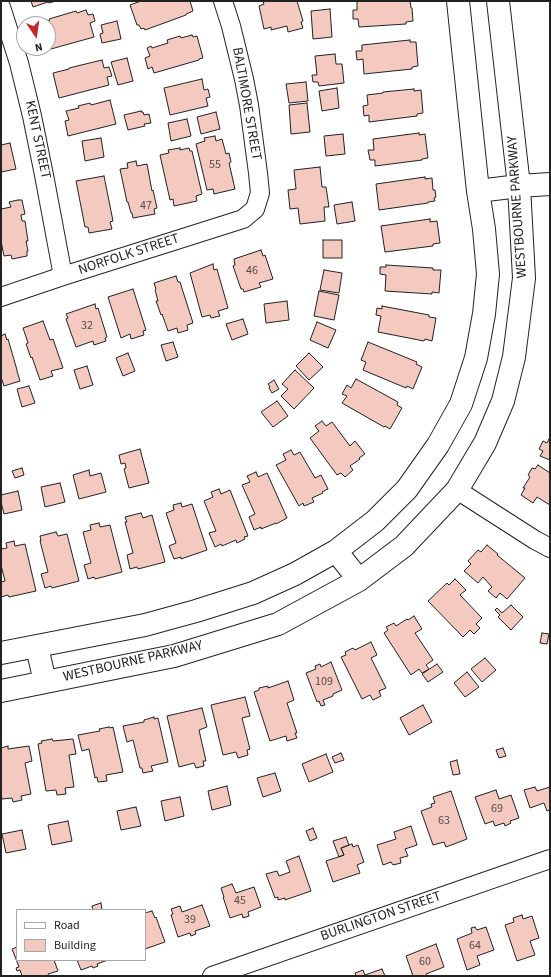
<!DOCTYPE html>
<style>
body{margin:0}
#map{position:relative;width:551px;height:977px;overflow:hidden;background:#fff;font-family:"Source Sans 3",sans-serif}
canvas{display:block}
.frame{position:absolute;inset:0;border:2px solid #222;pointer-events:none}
.legend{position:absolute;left:16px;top:909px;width:130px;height:52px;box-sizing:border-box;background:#fff;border:1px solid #a7a7a7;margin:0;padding:5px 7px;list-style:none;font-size:12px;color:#222}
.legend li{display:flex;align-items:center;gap:8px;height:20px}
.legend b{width:20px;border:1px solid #a7a7a7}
.north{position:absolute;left:16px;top:16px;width:40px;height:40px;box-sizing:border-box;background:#fff;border:1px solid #a7a7a7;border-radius:50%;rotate:167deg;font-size:11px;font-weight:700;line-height:16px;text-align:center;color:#222}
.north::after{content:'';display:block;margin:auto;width:14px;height:18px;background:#c62828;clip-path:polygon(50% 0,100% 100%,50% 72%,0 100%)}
</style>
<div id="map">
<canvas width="551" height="977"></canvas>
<div class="frame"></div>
<ul class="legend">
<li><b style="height:5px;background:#fff"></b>Road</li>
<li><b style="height:11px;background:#f3c9c0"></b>Building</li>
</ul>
<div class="north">N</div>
</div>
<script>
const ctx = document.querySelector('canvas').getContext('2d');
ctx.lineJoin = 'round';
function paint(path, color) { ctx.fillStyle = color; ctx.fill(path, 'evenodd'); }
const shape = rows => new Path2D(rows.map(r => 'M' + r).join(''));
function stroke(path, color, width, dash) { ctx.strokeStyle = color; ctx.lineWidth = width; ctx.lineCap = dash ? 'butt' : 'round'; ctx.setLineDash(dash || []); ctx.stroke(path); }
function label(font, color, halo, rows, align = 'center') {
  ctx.font = font + ' "Source Sans 3",sans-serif'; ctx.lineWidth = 3; ctx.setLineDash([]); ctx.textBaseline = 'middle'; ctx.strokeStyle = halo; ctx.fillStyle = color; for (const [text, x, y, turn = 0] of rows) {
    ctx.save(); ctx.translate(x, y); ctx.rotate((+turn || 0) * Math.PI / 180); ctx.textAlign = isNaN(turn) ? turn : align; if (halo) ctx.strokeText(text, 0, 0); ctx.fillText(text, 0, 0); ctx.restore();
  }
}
const building = shape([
 [31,1,56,1,49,3,48,2,33,7,31,1],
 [141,1,190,1,193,11,186,14,186,15,145,30,144,28,141,29,139,25,137,25,130,5,141,1],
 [263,1,297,1,303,21,301,22,303,28,288,32,287,26,271,30,271,27,264,29,259,6,264,4,263,1],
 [357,1,410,1,411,8,412,8,413,21,406,22,406,24,359,27,358,19,353,19,353,10,357,10,357,1],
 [330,9,332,37,313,39,311,11,330,9],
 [86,10,88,15,93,14,95,21,90,23,94,37,51,49,50,48,44,50,43,48,48,48,48,24,43,24,43,23,50,20,49,19,76,11,77,13,86,10],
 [117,21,121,39,102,43,100,34,103,33,101,25,117,21],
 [192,35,193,37,197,36,203,58,199,59,199,60,154,73,152,67,148,69,145,58,150,56,147,48,151,46,152,48,168,43,167,40,180,36,181,38,192,35],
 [410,40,410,42,416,42,418,66,412,67,412,69,364,74,363,59,357,60,356,51,362,51,362,45,410,40],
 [335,54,336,64,342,64,344,83,319,86,318,82,313,82,312,75,317,75,315,56,335,54],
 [127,58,133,81,118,85,111,62,127,58],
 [102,60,104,68,109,67,112,76,107,77,109,85,59,98,53,73,69,69,69,68,102,60],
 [202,79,204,90,208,89,210,97,206,98,208,106,170,115,164,88,202,79],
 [306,82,308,101,289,103,286,84,306,82],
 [337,88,339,108,322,111,319,91,337,88],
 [414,89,414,91,421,90,423,113,417,114,417,116,369,122,369,115,364,116,363,106,368,105,367,95,383,93,383,92,414,89],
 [110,100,116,124,68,136,65,121,69,120,66,111,79,108,78,106,90,103,91,105,110,100],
 [307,103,310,132,291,134,289,105,307,103],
 [141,111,141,112,143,112,144,115,149,114,151,123,144,124,145,126,128,130,124,115,141,111],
 [216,112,220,129,201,134,197,117,216,112],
 [187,119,191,136,171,141,168,123,187,119],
 [419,133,419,135,425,134,428,158,422,159,422,160,375,166,375,160,370,160,368,150,374,150,373,139,419,133],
 [343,134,345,154,326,156,324,136,343,134],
 [215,136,216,141,222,139,226,154,229,153,231,162,229,163,235,189,214,194,213,189,207,190,196,144,205,141,204,138,215,136],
 [101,138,104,157,85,161,82,141,101,138],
 [10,143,16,169,1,172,1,145,10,143],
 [180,148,180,150,189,148,190,151,192,151,202,194,196,196,197,201,174,206,173,199,170,200,160,155,169,153,168,150,180,148],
 [136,161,137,166,147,164,152,191,153,190,157,208,154,209,155,214,133,218,132,213,131,213,128,202,127,202,120,169,128,168,127,163,136,161],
 [320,167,322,187,326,187,329,207,324,207,325,221,300,224,298,208,290,209,288,190,296,189,294,170,320,167],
 [104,176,113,221,110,222,112,229,89,233,88,227,85,227,76,181,104,176],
 [425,177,425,179,432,178,433,190,435,190,436,197,434,198,435,201,428,202,428,203,379,210,376,184,425,177],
 [18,200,22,200,25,214,21,215,22,221,25,221,28,241,26,241,28,251,27,251,27,256,12,259,11,255,4,256,1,241,1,209,11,207,9,202,18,200],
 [352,202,355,221,337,224,334,205,352,202],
 [430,219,430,222,437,221,440,243,433,244,433,246,385,252,381,226,430,219],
 [323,240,342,240,342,258,323,258,323,240],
 [261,250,263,256,265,255,273,279,259,283,261,287,244,292,243,289,241,289,233,266,235,265,234,259,261,250],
 [213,264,214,270,217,269,228,308,218,311,220,316,211,318,210,315,202,317,190,273,213,264],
 [386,265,433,268,433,270,441,270,439,293,432,292,432,294,385,291,386,275,380,274,380,267,386,267,386,265],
 [324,270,342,273,339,293,320,290,324,270],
 [176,276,178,282,180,282,193,323,187,325,188,330,178,333,177,328,168,331,162,314,161,315,156,301,158,301,155,290,156,289,154,283,176,276],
 [133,289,146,330,143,331,144,335,131,339,130,334,121,338,108,297,133,289],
 [319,291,339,295,334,320,314,316,319,291],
 [287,301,289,320,266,323,264,304,287,301],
 [95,304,96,309,98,308,107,337,105,338,106,341,94,345,93,341,76,347,66,319,68,318,66,314,95,304],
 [382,306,429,315,429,317,436,318,432,341,425,339,424,341,378,332,381,316,376,315,377,308,382,309,382,306],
 [243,319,248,334,232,340,226,324,243,319],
 [43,321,50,340,53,339,63,368,51,371,53,376,40,380,32,357,31,358,26,344,28,343,23,328,43,321],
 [317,322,336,330,328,348,310,340,317,322],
 [5,334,7,340,8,339,17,370,17,371,20,381,4,386,1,377,1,336,5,334],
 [173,342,178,357,166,361,161,345,173,342],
 [368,342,417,362,416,364,422,367,413,389,407,386,406,388,363,370,366,362,361,360,368,342],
 [128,353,135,371,123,376,116,358,128,353],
 [309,353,323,367,309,380,296,366,309,353],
 [87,366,93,385,80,389,74,370,87,366],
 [295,370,314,388,294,409,281,396,288,389,282,384,295,370],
 [356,379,398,402,397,405,402,408,390,429,385,426,384,427,342,403,347,396,342,394,347,385,351,388,356,379],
 [274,380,279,389,272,393,269,388,270,387,268,384,274,380],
 [29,386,35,403,22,407,17,389,29,386],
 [277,401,288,416,273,427,261,412,277,401],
 [322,421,326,426,332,422,350,446,355,441,365,454,359,458,360,459,350,466,353,470,345,477,341,473,337,475,310,438,319,431,315,426,322,421],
 [550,437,550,460,540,456,543,451,539,449,543,441,547,443,550,437],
 [140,449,149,483,129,488,124,469,126,468,125,463,121,464,119,455,140,449],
 [291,450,294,455,300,452,315,478,321,475,328,489,322,492,323,493,312,498,314,502,304,506,303,503,299,506,276,465,286,460,283,454,291,450],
 [538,465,550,473,550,505,537,497,533,503,521,495,525,488,523,488,530,477,528,475,532,468,535,469,538,465],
 [22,468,24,475,15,478,12,471,22,468],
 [89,470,90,476,101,473,106,492,79,499,73,475,89,470],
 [256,472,258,477,267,473,287,518,276,524,276,523,261,529,261,527,254,530,249,517,255,514,242,485,250,482,247,476,256,472],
 [60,483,65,502,45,507,41,487,60,483],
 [219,489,221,494,230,490,248,536,244,537,245,539,237,543,236,540,222,546,221,544,215,547,209,533,216,531,204,501,213,497,211,492,219,489],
 [18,491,22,510,4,514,1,502,1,495,18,491],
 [181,503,182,507,192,504,207,550,181,559,181,557,174,559,169,546,176,543,166,513,174,510,173,505,181,503],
 [141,513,143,518,152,515,165,562,138,569,137,567,130,569,127,555,133,553,125,522,127,522,125,517,141,513],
 [99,523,100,527,110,525,122,572,95,579,94,577,88,579,84,565,91,563,83,532,91,530,90,525,99,523],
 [56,532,58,536,67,534,79,581,52,588,51,586,45,588,41,574,48,572,40,541,41,541,40,536,56,532],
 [14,541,15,546,25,544,36,591,9,597,8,595,1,597,1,582,5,581,1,565,1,549,7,548,6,543,14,541],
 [487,545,498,554,497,555,525,578,507,599,500,593,496,598,488,591,492,587,483,577,478,583,464,571,471,564,468,561,478,550,481,552,487,545],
 [455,579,466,590,460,595,482,618,476,624,480,628,474,634,470,630,463,637,428,601,447,583,449,585,455,579],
 [511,605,523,617,511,630,498,617,500,615,495,610,497,608,502,613,511,605],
 [414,616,422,629,415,633,433,660,426,665,429,669,422,673,419,669,411,675,384,633,388,630,386,627,394,623,396,626,407,619,408,620,414,616],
 [542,633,549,634,547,644,540,643,542,633],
 [371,642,377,655,371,658,386,688,379,691,381,696,373,700,370,695,362,699,341,657,346,655,345,652,353,648,355,650,371,642],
 [485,658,496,670,482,682,471,669,485,658],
 [331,662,342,690,333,694,333,696,323,700,325,705,321,706,319,701,317,702,306,673,316,669,315,666,320,664,321,667,331,662],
 [437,664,443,672,428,682,422,674,437,664],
 [467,672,479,687,465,697,454,683,467,672],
 [288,681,294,700,287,703,297,733,295,733,297,738,287,741,286,736,270,741,254,692,259,690,259,688,268,686,268,688,288,681],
 [245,697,250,716,242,718,250,749,247,750,248,755,238,758,236,752,223,755,211,705,245,697],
 [423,705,432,722,409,735,400,718,423,705],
 [202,708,207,727,199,730,206,761,203,761,204,766,196,768,194,763,179,767,167,716,202,708],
 [154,717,154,719,158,718,168,762,151,766,153,771,143,773,142,768,140,768,133,740,127,742,123,726,144,722,144,720,154,717],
 [109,727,110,728,113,727,123,772,106,775,107,781,98,782,97,777,95,778,89,749,82,751,78,735,100,731,99,729,109,727],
 [52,739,53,741,73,739,76,754,69,755,74,787,65,788,66,794,57,795,56,790,46,791,38,744,42,743,41,741,52,739],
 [8,746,8,749,29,746,32,761,25,763,31,794,21,796,22,800,13,802,12,798,2,799,1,793,1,748,8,746],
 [503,748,506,756,499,758,496,750,503,748],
 [341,753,344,760,335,763,332,757,341,753],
 [326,754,333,772,309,782,302,764,326,754],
 [457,760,460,774,453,775,450,762,457,760],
 [275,773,281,791,263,797,257,778,275,773],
 [227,786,231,805,212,810,208,791,227,786],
 [535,787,537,791,550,787,550,810,547,811,544,803,530,808,524,790,535,787],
 [496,790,499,799,511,795,519,818,510,821,511,823,505,826,504,823,495,826,493,821,485,824,475,797,496,790],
 [451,791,467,839,446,847,444,842,433,845,421,811,432,807,431,804,435,803,433,797,451,791],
 [180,797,184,816,165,821,161,801,180,797],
 [136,807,141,826,121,830,117,811,136,807],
 [68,821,72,841,52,845,48,825,68,821],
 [411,826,417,845,405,849,408,856,400,858,401,863,393,865,391,862,383,865,377,845,396,839,394,832,411,826],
 [313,828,317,838,310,841,306,831,313,828],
 [22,830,26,849,6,853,2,834,22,830],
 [346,837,349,845,341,848,344,855,339,857,333,841,346,837],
 [352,844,353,847,358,845,364,862,357,865,360,873,333,882,326,861,344,855,341,848,352,844],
 [299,856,311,891,285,900,285,898,278,900,278,897,275,898,266,874,277,871,279,876,290,872,286,861,299,856],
 [232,884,236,893,254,887,261,907,248,912,249,916,243,918,242,914,230,918,223,897,224,897,221,888,232,884],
 [101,903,102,910,93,910,92,906,101,903],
 [202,905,210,926,195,931,196,934,191,936,190,933,178,937,171,915,173,914,171,909,180,906,182,912,202,905],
 [152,911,155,918,156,917,165,942,145,949,145,913,152,911],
 [522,915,523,919,532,916,539,938,530,941,535,955,517,961,505,925,514,922,513,918,522,915],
 [475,927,477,930,486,927,494,950,477,956,480,965,467,970,457,939,472,933,471,928,475,927],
 [436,944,444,967,426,974,427,976,413,976,406,956,436,944],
 [17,947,17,960,54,960,58,971,48,974,49,976,22,976,20,970,17,971,16,968,19,967,12,949,17,947],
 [77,960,108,960,97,964,98,966,93,968,92,966,81,970,77,960],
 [382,969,385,976,356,976,355,973,363,970,365,975,382,969]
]);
const minor = shape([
 [1,7,19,63,32,116,44,175,63,276],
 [1,297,63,276,243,219,255,209,260,193,258,173,249,105,244,79,231,26,223,1],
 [457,490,535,540,550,548],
 [212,976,550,859]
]);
const secondary = shape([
 [478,191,519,186,550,184],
 [336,551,359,580],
 [37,647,45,682],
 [1,653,145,625,196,611,253,593,295,574,336,551,375,521,407,489,438,445,461,404,476,358,484,314,488,274,484,229,478,191,458,1],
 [1,691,174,656,278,624,359,580,404,546,457,490,485,443,503,401,514,357,524,278,519,186,498,1]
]);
const numberNames = [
 ["55",215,165],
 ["47",146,206],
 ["46",252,271],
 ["32",87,326],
 ["109",324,682],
 ["69",497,809],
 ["63",444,821],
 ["45",240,901],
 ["39",190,920],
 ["64",475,946],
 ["60",425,962]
];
const streetNames = [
 ["BALTIMORE STREET",246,104,80],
 ["KENT STREET",37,140,78],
 ["WESTBOURNE PARKWAY",518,207,-94],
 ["NORFOLK STREET",129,255,-18],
 ["WESTBOURNE PARKWAY",133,662,-13],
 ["BURLINGTON STREET",381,917,-19]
];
paint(building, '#f3c9c0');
stroke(building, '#222', 1);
stroke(minor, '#222', 20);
stroke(secondary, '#222', 24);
stroke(minor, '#fff', 18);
stroke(secondary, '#fff', 22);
label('12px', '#564c4a', null, numberNames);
label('14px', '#222', '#fff', streetNames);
</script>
